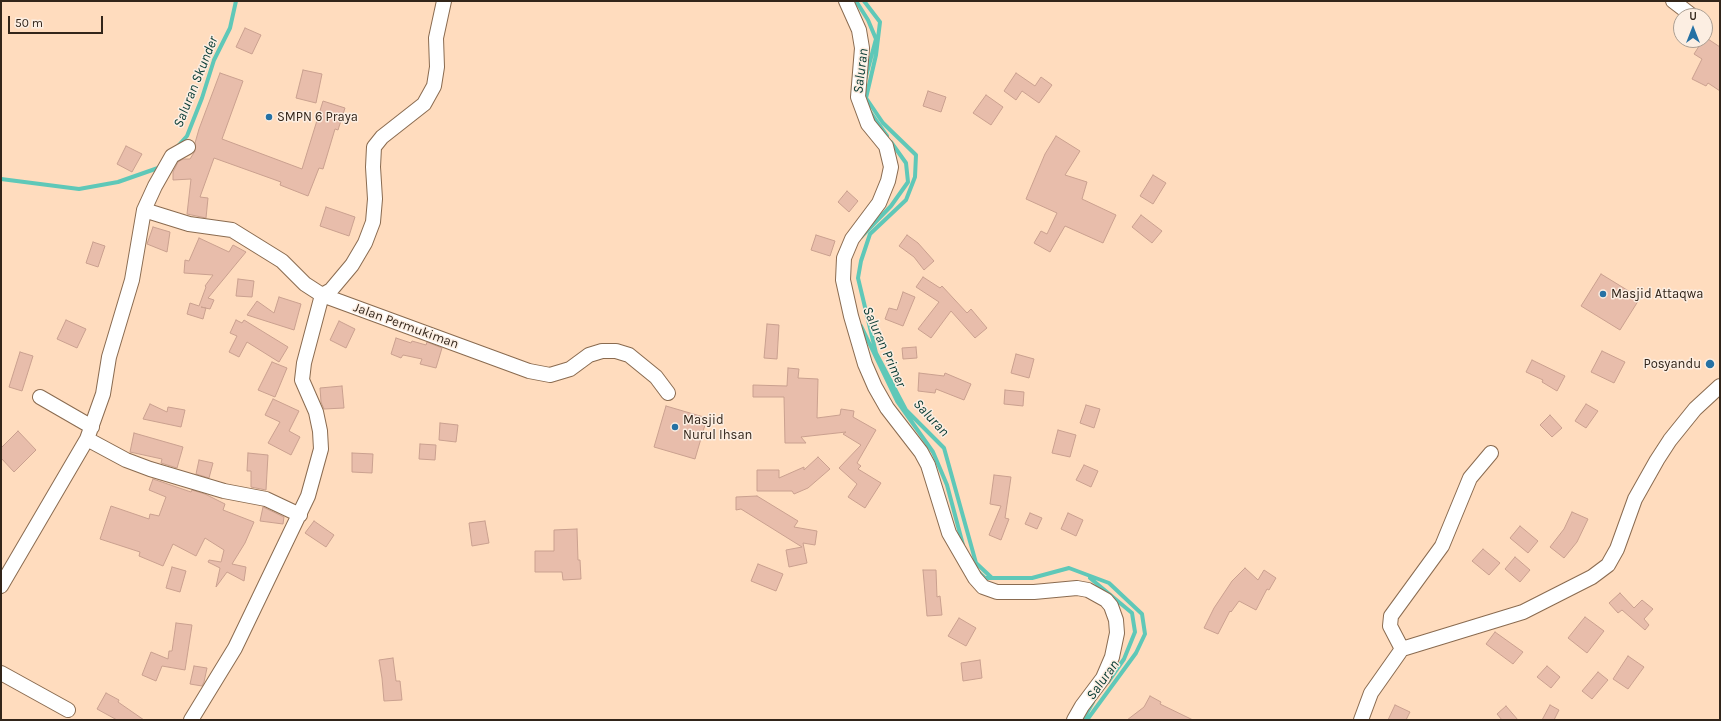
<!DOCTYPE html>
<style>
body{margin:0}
#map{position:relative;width:1721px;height:721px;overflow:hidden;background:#ffdcbe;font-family:Karla,sans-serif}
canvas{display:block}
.frame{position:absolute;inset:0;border:2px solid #32251a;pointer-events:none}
.north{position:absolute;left:1673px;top:8px;width:40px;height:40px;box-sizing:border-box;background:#fceee2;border:1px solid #ab9e92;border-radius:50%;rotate:0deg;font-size:11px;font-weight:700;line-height:16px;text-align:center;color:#32251a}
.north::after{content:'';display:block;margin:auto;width:14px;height:18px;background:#2571a4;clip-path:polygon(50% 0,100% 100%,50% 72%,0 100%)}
.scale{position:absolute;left:8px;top:16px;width:95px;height:18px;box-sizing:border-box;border:2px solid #32251a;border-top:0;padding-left:5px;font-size:12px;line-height:14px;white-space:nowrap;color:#32251a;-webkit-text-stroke:3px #fceee2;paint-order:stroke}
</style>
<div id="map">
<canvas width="1721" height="721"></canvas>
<div class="frame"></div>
<div class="north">U</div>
<div class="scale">50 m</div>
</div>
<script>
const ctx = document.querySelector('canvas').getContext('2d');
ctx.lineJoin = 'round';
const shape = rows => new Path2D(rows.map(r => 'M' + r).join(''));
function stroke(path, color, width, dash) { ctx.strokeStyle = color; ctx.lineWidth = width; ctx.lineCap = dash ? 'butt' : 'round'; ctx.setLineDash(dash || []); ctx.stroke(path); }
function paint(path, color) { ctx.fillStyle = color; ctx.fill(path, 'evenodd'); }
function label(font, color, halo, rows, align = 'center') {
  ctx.font = font + ' Karla,sans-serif'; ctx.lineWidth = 3; ctx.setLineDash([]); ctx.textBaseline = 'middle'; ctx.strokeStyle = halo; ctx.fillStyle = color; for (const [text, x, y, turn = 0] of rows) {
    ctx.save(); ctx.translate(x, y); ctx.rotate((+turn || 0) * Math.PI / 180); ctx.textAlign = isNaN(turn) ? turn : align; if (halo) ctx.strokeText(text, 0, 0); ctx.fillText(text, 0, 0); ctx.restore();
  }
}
const stream = shape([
 [856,1,868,20,876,39,865,80],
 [864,1,880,22,876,55,866,98,883,123,916,155,915,177,906,200,870,234,861,261,858,278,876,353,906,410,944,448,976,563,992,578,1032,578,1069,568,1109,583,1142,614,1145,634,1136,653,1087,720],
 [870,112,887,136],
 [178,146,187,136,202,98,214,60,230,28,236,1],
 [1,179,79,189,118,182,158,168,160,166],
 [861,237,891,206,908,182,906,163,891,142],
 [861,326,897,401,933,452,947,485,963,545],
 [977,571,985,578,992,578],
 [1090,578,1132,613,1135,632,1124,659,1108,682],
 [1083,720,1093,702]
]);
const building = shape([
 [245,28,261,35,252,54,236,47,245,28],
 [1705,37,1720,47,1720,91,1708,83,1706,86,1692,79,1702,59,1694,54,1705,37],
 [303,70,322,74,316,103,296,98,303,70],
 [220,73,243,81,222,139,302,169,323,101,345,108,338,130,335,129,323,169,319,168,308,196,280,185,281,182,214,158,200,197,208,198,206,218,187,214,191,179,173,180,173,172,178,162,183,159,190,159,195,151,195,143,199,129,220,73],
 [1016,73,1035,86,1041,77,1052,85,1039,103,1022,91,1016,100,1004,91,1016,73],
 [928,91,946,97,941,112,923,106,928,91],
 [986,95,1003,107,991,125,973,113,986,95],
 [1056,136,1080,151,1065,175,1087,182,1082,199,1116,215,1103,243,1065,226,1050,252,1034,243,1041,231,1047,234,1057,213,1026,199,1045,154,1056,136],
 [126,146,142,154,132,172,117,164,126,146],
 [1153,175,1166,183,1153,204,1140,196,1153,175],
 [847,191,858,201,849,212,838,202,847,191],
 [326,207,355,217,349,236,320,226,326,207],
 [1141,215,1162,231,1152,243,1132,227,1141,215],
 [153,227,170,232,167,252,147,244,153,227],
 [816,235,835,241,830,256,811,250,816,235],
 [907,235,918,243,934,261,924,270,914,257,899,246,907,235],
 [199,238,229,252,233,245,246,252,208,298,214,300,210,309,201,307,206,308,203,319,187,314,190,303,199,306,206,287,205,286,213,275,184,273,185,260,189,261,199,238],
 [93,242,105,246,98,267,86,263,93,242],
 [1601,274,1640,298,1620,330,1581,306,1601,274],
 [923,277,940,288,942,286,967,313,971,309,987,328,975,338,951,311,931,338,918,329,939,302,916,287,923,277],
 [238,279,254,281,252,297,236,296,238,279],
 [903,292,915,297,903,326,885,319,889,308,897,310,903,292],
 [279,297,301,304,294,330,247,315,257,301,274,313,279,297],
 [66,320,86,329,77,348,57,339,66,320],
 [236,320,242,323,244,320,288,347,279,362,247,342,239,357,229,352,237,336,230,333,236,320],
 [339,321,355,329,346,348,330,340,339,321],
 [767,324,779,325,777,359,764,358,767,324],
 [396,338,411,343,412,341,426,345,427,342,442,348,436,368,420,364,422,359,403,355,401,358,391,354,396,338],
 [916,347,917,358,903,359,902,348,916,347],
 [1602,351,1625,362,1614,383,1591,372,1602,351],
 [20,352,33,356,22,391,9,387,20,352],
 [1016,354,1034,359,1029,378,1011,373,1016,354],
 [1532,360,1565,376,1557,391,1542,382,1543,380,1526,372,1532,360],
 [272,362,287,368,275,397,258,390,272,362],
 [788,368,799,369,798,378,818,379,817,418,840,415,841,409,854,411,853,417,876,430,857,463,861,466,858,469,881,483,865,508,848,497,857,484,839,468,861,445,843,434,846,432,801,437,806,443,785,443,784,397,753,397,753,385,787,386,788,368],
 [919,373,944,376,945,373,971,384,964,400,936,389,935,393,918,391,919,373],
 [342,386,344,408,324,409,321,402,320,388,342,386],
 [1005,390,1024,392,1023,406,1004,404,1005,390],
 [273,399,299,411,289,431,300,437,291,455,268,443,280,422,265,415,273,399],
 [150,404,167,412,168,407,185,410,181,427,143,419,150,404],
 [1586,404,1598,411,1586,428,1575,421,1586,404],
 [1086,405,1100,409,1094,428,1080,423,1086,405],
 [666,406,707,418,695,459,654,447,666,406],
 [1550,415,1562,428,1552,437,1540,425,1550,415],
 [440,423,458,425,456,442,439,440,440,423],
 [1058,430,1076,435,1070,457,1052,453,1058,430],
 [18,431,36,450,14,472,1,458,1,448,18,431],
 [134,433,183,447,177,468,161,463,162,459,130,452,134,433],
 [420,444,436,445,435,460,419,459,420,444],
 [248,453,268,455,266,490,251,487,251,471,247,471,248,453],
 [352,453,373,454,372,473,352,472,352,453],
 [818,457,830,469,808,488,794,494,792,491,757,491,757,470,779,470,779,478,804,467,804,470,818,457],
 [199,460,213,463,209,478,196,474,199,460],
 [1084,465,1098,471,1091,487,1076,480,1084,465],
 [994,475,1011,477,1005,518,1009,519,1001,540,989,535,1001,506,990,504,994,475],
 [153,479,191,492,192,490,205,494,225,504,223,510,254,522,245,543,232,564,246,567,244,581,227,572,216,587,220,568,208,562,209,560,221,562,224,550,205,538,196,556,173,544,163,566,139,556,140,552,100,539,111,506,149,519,150,514,159,516,166,497,149,490,153,479],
 [757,496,798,521,794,527,817,531,815,545,803,543,807,563,789,567,786,550,802,547,741,509,736,510,736,497,757,496],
 [263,507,284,517,283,524,260,521,263,507],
 [1572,512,1588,519,1577,542,1564,558,1550,547,1564,529,1572,512],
 [1030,513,1042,518,1037,529,1025,524,1030,513],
 [1068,513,1083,520,1076,536,1061,529,1068,513],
 [314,521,334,535,326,547,305,533,314,521],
 [485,521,489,543,472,546,469,523,485,521],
 [1520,526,1538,541,1528,553,1510,538,1520,526],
 [577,529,578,560,580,560,581,579,563,580,562,572,535,572,535,551,554,551,554,530,577,529],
 [1483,549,1500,563,1489,575,1472,561,1483,549],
 [1515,557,1530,570,1520,582,1505,569,1515,557],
 [758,564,783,574,776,591,751,581,758,564],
 [172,567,186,571,180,592,166,588,172,567],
 [1245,568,1258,580,1264,570,1276,578,1269,590,1267,589,1256,610,1239,601,1231,612,1230,611,1218,634,1204,628,1214,608,1232,581,1245,568],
 [923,570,936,570,937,597,940,596,942,615,927,616,923,570],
 [1620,593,1634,608,1642,600,1653,609,1644,619,1649,625,1645,630,1622,610,1618,613,1609,603,1620,593],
 [1585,617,1604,631,1587,653,1568,638,1585,617],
 [959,618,976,628,966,646,948,636,959,618],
 [176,623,192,625,185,670,162,666,156,681,142,675,151,652,168,659,169,651,172,651,176,623],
 [1495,632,1523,652,1513,664,1486,644,1495,632],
 [1628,656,1644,667,1628,689,1613,679,1628,656],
 [393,658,396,681,400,681,402,700,384,701,382,678,379,660,393,658],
 [980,660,982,678,963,681,961,663,980,660],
 [194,666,207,668,204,682,202,686,190,684,194,666],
 [1547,666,1560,677,1551,688,1537,677,1547,666],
 [1598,672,1608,680,1592,699,1582,691,1598,672],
 [106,693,119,700,118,702,144,720,117,720,97,709,106,693],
 [1150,696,1161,702,1160,704,1193,720,1127,720,1144,707,1150,696],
 [1395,705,1410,712,1406,720,1388,720,1395,705],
 [1550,705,1559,710,1554,720,1542,720,1550,705],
 [1506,706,1518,720,1502,720,1497,714,1506,706]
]);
const minor = shape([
 [846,1,859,30,862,48,858,97,868,124,886,146,891,167,888,181,879,203,852,239,844,258,843,280,851,316,865,364,875,387,887,408,921,452,928,465,949,533,975,578,983,587,997,592,1034,592,1077,588,1088,590,1106,600,1111,606,1116,620,1117,633,1112,657,1103,678,1082,706,1074,720],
 [1673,1,1690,14],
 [188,147,172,156,155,186,144,210,132,280,109,357,103,394,87,439,126,460,150,469,224,491,266,499,300,515],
 [144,210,189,224,232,230,282,261,305,284,322,295,529,371,550,375,570,369,589,355,602,351,616,351,629,355,656,377,668,393],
 [40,397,92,427],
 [1,586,87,439],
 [1402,649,1390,626,1391,616,1442,546,1470,478,1491,453],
 [1,673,68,710],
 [191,720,235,648,308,496,321,449,320,431,316,412,302,380,304,363,322,295,331,290,352,265,365,243,373,222,375,199,373,167,374,147,382,137,424,104,434,86,437,67,436,38,444,1],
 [1361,720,1371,693,1402,649,1523,612,1592,577,1608,565,1617,549,1635,499,1657,460,1670,440,1695,409,1720,386]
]);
const markers = [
 [269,117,4,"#2571a4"],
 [1603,294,4,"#2571a4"],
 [1710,364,5,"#2571a4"],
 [675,427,4,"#2571a4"]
];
const poiNames = [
 ["SMPN 6 Praya",277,117],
 ["Masjid Attaqwa",1611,294],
 ["Posyandu",1701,364,"right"],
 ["Masjid",683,420],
 ["Nurul Ihsan",683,435]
];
const streetNames = [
 ["Jalan Permukiman",406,326,20]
];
const waterNames = [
 ["Saluran",861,71,-83],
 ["Saluran Skunder",196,82,-68],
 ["Saluran Primer",884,347,66],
 ["Saluran",931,418,47],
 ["Saluran",1103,680,-54]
];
stroke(stream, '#5fc8b8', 4);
paint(building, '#e8bdab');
stroke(building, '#caa08f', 1);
stroke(minor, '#8a6b50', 16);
stroke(minor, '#fff', 14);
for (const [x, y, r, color] of markers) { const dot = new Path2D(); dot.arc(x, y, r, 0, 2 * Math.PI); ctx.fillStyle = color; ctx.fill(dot); stroke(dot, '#fceee2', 1.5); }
label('13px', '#32251a', '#fceee2', poiNames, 'left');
label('13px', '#32251a', '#fceee2', streetNames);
label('italic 14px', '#083b34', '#fceee2', waterNames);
</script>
